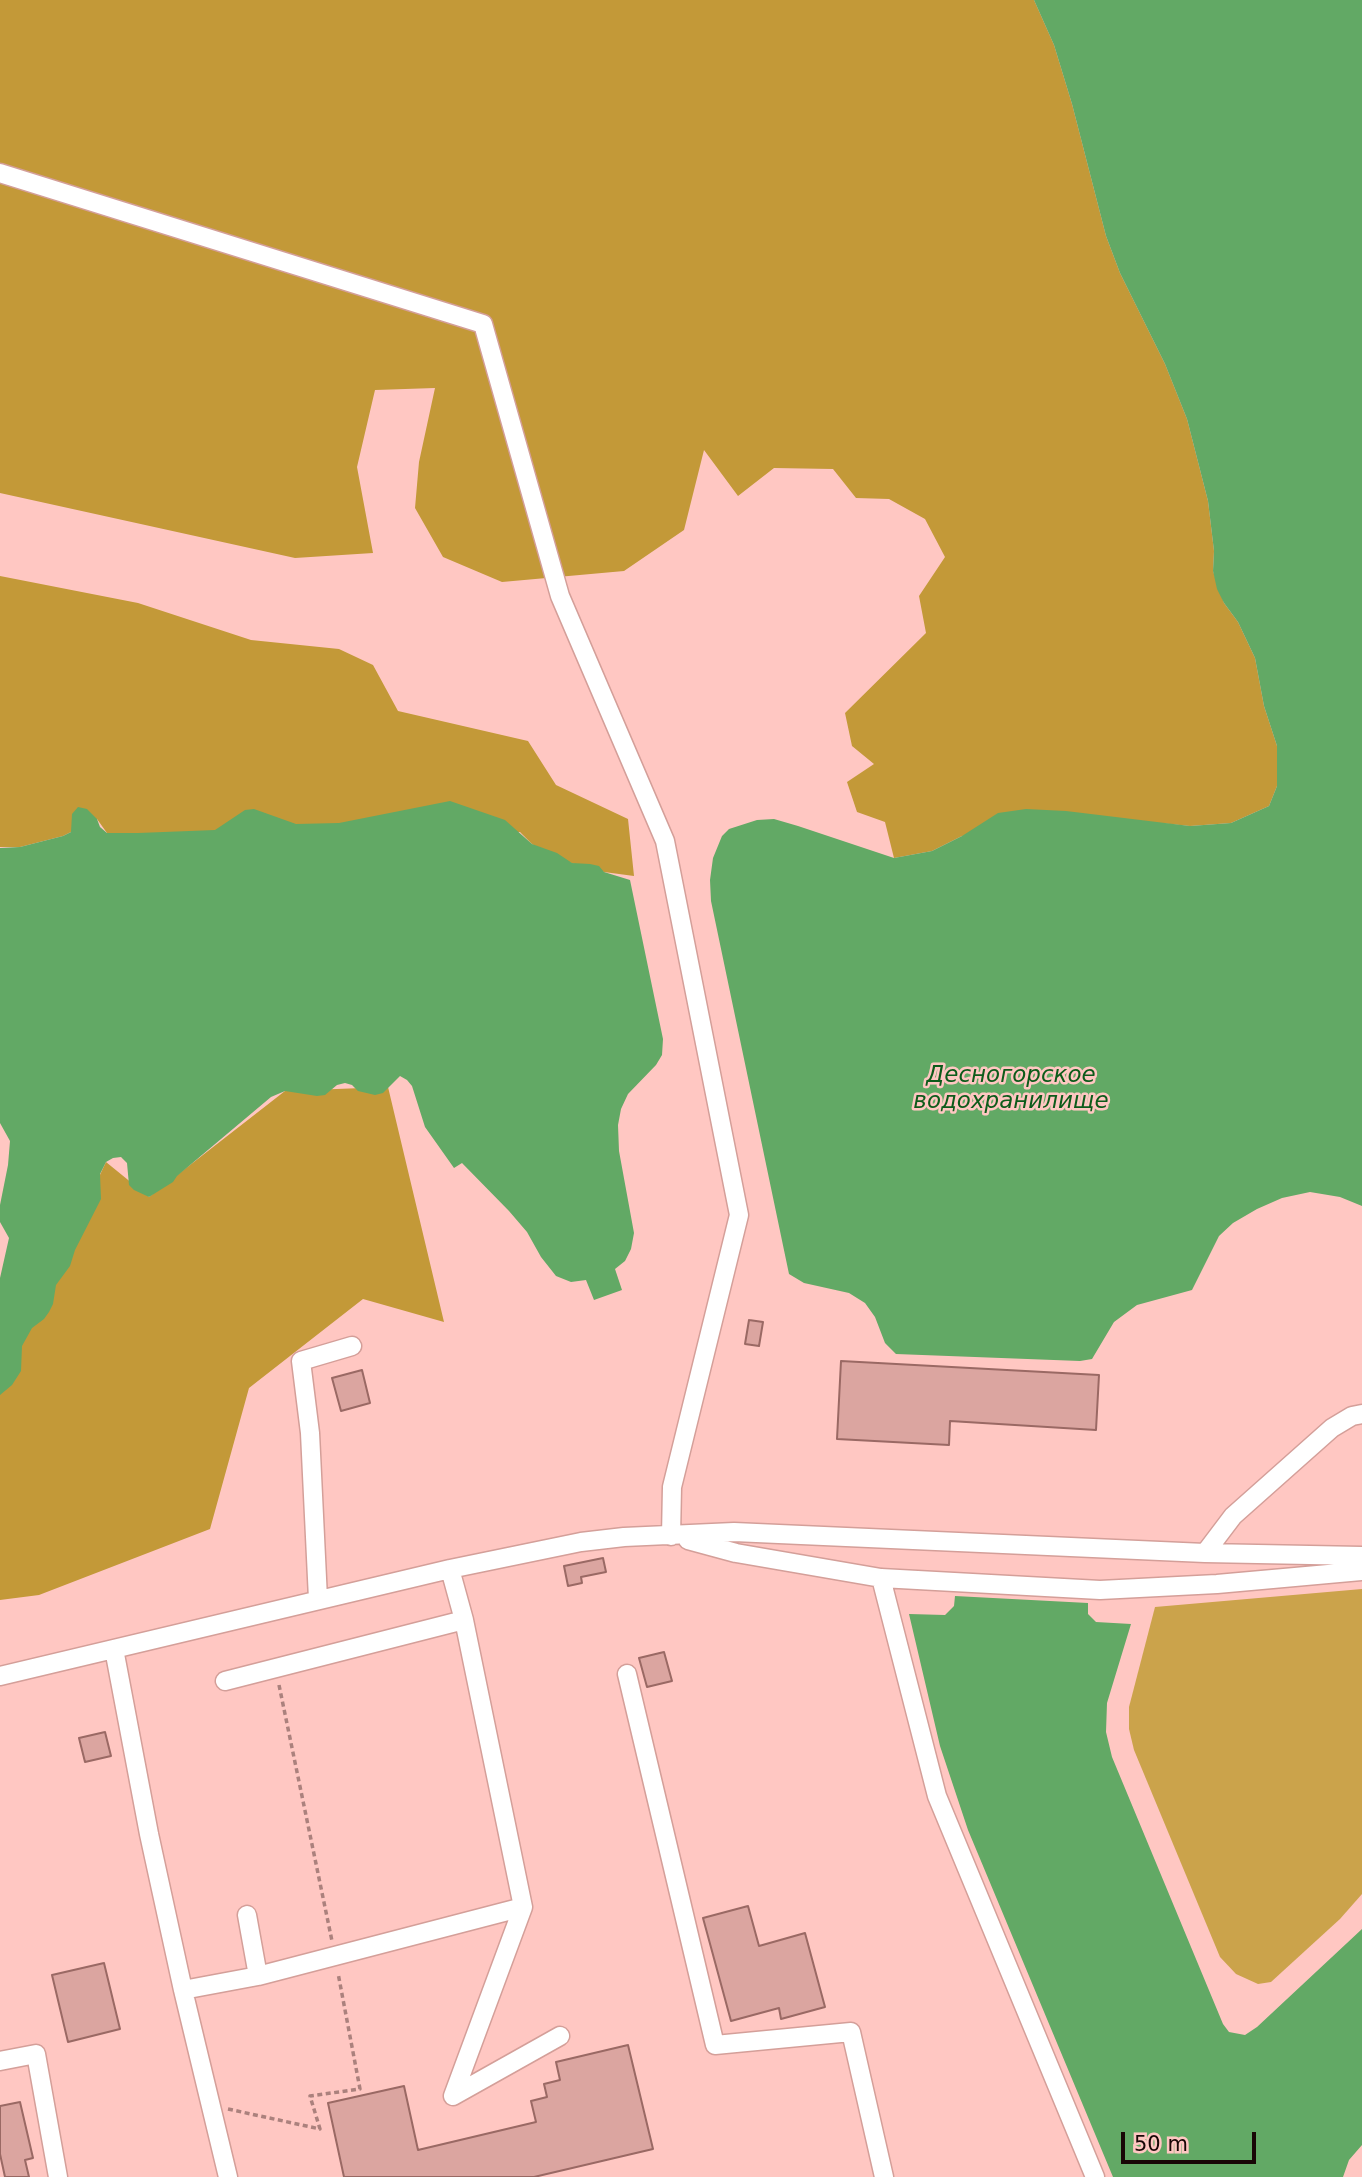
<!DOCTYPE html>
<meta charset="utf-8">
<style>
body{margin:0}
#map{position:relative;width:1362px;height:2177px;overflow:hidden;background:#ffc7c2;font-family:"DejaVu Sans",sans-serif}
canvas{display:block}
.scale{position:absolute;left:1121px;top:2132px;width:135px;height:32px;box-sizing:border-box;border:4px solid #180706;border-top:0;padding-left:9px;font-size:21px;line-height:24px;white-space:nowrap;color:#180706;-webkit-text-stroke:5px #ffc7c2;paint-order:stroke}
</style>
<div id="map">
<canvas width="1362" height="2177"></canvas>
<div class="scale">50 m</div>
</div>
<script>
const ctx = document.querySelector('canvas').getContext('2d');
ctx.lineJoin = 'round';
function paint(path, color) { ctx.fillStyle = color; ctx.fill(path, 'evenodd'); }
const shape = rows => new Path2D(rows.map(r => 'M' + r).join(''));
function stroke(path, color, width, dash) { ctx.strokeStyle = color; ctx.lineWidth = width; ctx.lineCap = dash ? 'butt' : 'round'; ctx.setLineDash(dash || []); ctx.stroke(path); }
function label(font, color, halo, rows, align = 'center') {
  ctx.font = font + ' "DejaVu Sans",sans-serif'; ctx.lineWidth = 5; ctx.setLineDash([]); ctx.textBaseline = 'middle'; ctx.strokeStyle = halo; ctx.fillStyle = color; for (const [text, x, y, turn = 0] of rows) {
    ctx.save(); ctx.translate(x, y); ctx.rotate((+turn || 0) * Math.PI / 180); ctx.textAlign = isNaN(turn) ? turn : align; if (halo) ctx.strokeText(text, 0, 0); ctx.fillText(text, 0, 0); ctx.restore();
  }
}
const green = shape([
 [1362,1589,1362,1894,1340,1919,1271,1982,1258,1984,1236,1974,1220,1957,1134,1750,1129,1729,1129,1707,1155,1607]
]);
const forest = shape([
 [0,0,1034,0,1054,45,1072,104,1106,236,1120,273,1165,364,1187,419,1208,501,1214,551,1213,571,1224,603,1238,622,1255,658,1264,706,1277,746,1277,786,1269,806,1231,823,1190,826,1160,823,962,836,932,851,894,858,885,822,857,812,847,782,874,764,852,746,845,713,926,633,919,596,945,557,925,519,889,499,856,498,833,469,774,468,738,496,704,450,684,530,624,571,502,582,443,557,415,508,419,462,435,388,375,390,357,467,373,553,295,558,0,493],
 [0,576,138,603,251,640,339,649,373,665,398,711,528,741,556,785,628,819,634,876,604,872,557,859,532,844,520,832,203,850,107,833,97,819,63,836,20,847,0,847],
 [388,1087,444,1322,363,1299,249,1388,210,1529,39,1595,0,1600,0,1387,106,1162,149,1197,285,1091]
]);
const water = shape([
 [1034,0,1362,0,1362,1206,1340,1197,1310,1192,1282,1198,1257,1209,1233,1223,1219,1236,1192,1290,1137,1305,1114,1322,1092,1359,1080,1361,896,1354,885,1343,875,1317,865,1303,849,1293,804,1283,789,1274,711,901,710,880,713,858,722,836,729,829,757,820,774,819,798,826,894,858,932,851,962,836,998,813,1026,809,1066,811,1190,826,1231,823,1269,806,1277,786,1277,746,1264,706,1255,658,1238,622,1224,603,1217,589,1213,571,1214,551,1208,501,1187,419,1165,364,1120,273,1106,236,1072,104,1054,45],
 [450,801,505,820,532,844,557,853,572,863,590,864,599,866,604,872,630,880,663,1039,662,1055,656,1065,628,1094,621,1109,618,1125,619,1151,634,1233,631,1249,625,1261,615,1269,622,1290,594,1300,586,1280,571,1282,556,1276,541,1257,527,1232,509,1211,462,1163,454,1168,425,1127,412,1086,407,1080,400,1076,383,1093,375,1095,358,1091,352,1085,345,1083,337,1085,325,1095,317,1096,285,1091,271,1097,177,1176,173,1182,149,1197,134,1190,129,1185,127,1163,121,1157,113,1158,106,1162,100,1174,101,1199,75,1250,70,1266,56,1285,53,1304,49,1312,44,1319,32,1328,22,1346,21,1371,12,1385,0,1395,0,1278,9,1238,0,1222,0,1205,8,1165,10,1141,0,1123,0,848,20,847,63,836,71,832,72,814,78,807,87,809,97,819,100,827,107,833,138,833,215,830,245,810,254,809,296,824,339,823],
 [955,1596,1088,1603,1088,1614,1096,1622,1131,1624,1107,1703,1106,1732,1112,1757,1223,2024,1229,2032,1245,2035,1257,2027,1362,1929,1362,2145,1349,2160,1343,2177,1113,2177,968,1830,940,1746,909,1614,945,1615,954,1606]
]);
const building = shape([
 [749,1320,763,1322,759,1346,745,1344,749,1320],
 [841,1361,1099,1375,1096,1430,950,1421,949,1445,837,1439,841,1361],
 [362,1370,370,1403,341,1411,332,1378,362,1370],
 [603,1558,606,1572,581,1577,582,1583,568,1586,564,1566,603,1558],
 [664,1652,672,1681,647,1687,639,1658,664,1652],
 [105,1732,111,1756,85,1762,79,1738,105,1732],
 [748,1906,759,1946,805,1933,825,2007,781,2019,779,2008,731,2021,703,1918,748,1906],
 [104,1963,120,2029,68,2042,52,1975,104,1963],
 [628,2045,653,2149,534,2177,344,2177,328,2103,404,2086,418,2150,536,2122,531,2101,547,2097,544,2084,560,2080,556,2062,628,2045],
 [20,2102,33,2158,25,2160,29,2177,5,2177,0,2154,0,2106,20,2102]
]);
const path = shape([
 [279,1685,332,1941],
 [228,2109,320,2129,310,2096,360,2089,338,1973]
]);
const minor = shape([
 [0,173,483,324,560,596,665,841,739,1215,672,1487,671,1536],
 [688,1540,736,1553,881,1578,1100,1590,1217,1584,1362,1571],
 [1205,1553,1233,1516,1332,1428,1352,1416,1362,1414],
 [450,1569,464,1620,523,1907,453,2096,560,2036],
 [881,1578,937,1796,1095,2177],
 [318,1599,310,1433,301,1361,352,1346],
 [114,1649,149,1834,183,1990,258,1976],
 [627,1674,715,2045,851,2032,884,2177],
 [0,1676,450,1569,581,1542,624,1537,734,1532,1205,1553,1362,1556],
 [225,1681,464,1620],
 [247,1915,258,1976,523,1907],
 [183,1990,228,2177],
 [0,2061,36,2054,58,2177]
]);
const waterNames = [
 ["Десногорское",1011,1076],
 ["водохранилище",1011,1102]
];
paint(green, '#cba34b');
paint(forest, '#c39938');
paint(water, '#62a965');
paint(building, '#dba5a0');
stroke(building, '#9a6964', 2);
stroke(minor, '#d49f99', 21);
stroke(path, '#ab817d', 3.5, [5, 3.5]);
stroke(minor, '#fff', 18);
label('italic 23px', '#0d5b1a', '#ffc7c2', waterNames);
</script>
